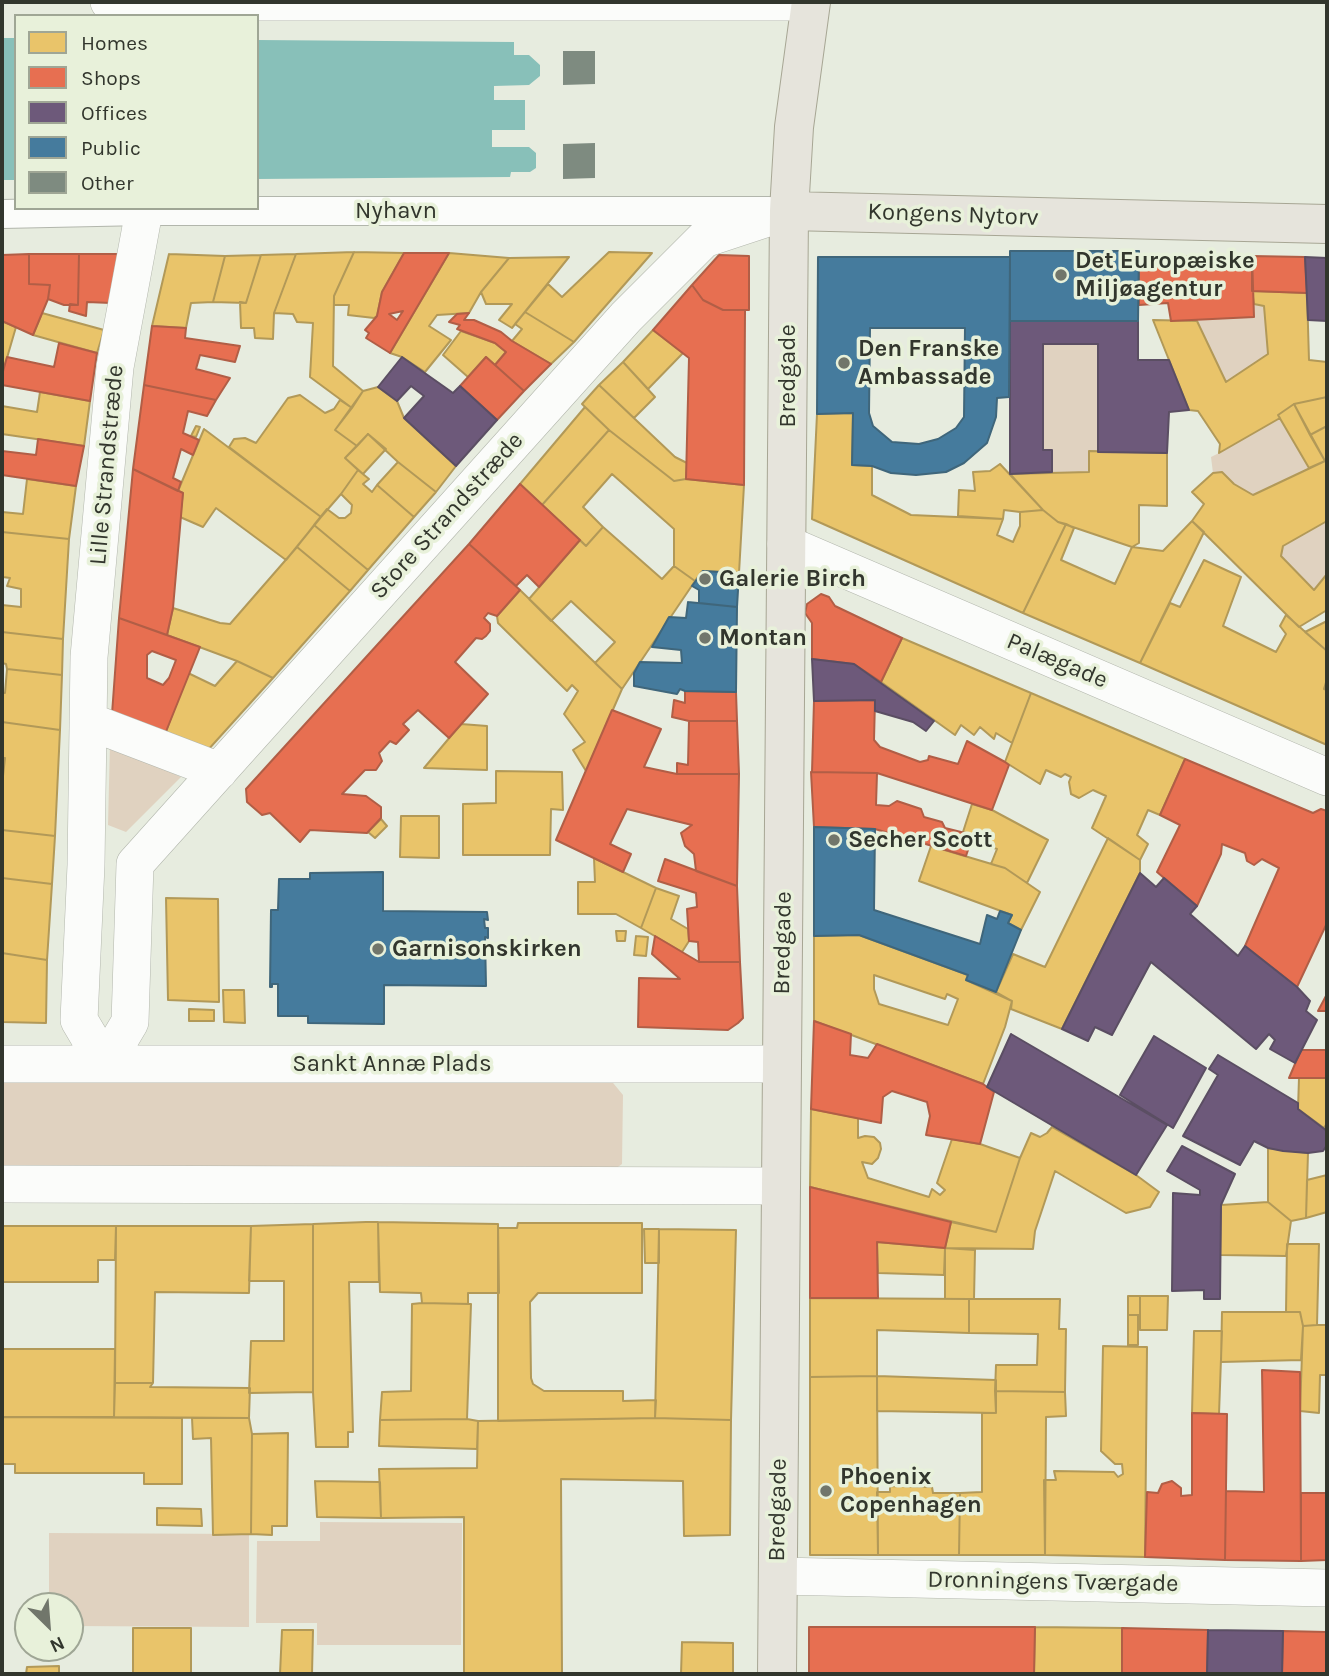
<!DOCTYPE html>
<meta charset="utf-8">
<style>
body{margin:0}
#map{position:relative;width:1329px;height:1676px;overflow:hidden;background:#e7ecdf;font-family:Karla,sans-serif}
canvas{display:block}
.frame{position:absolute;inset:0;border:4px solid #32362d;pointer-events:none}
.legend{position:absolute;left:14px;top:14px;width:245px;height:196px;box-sizing:border-box;background:#e8f1da;border:2px solid #9fa695;margin:0;padding:9px 12px;list-style:none;font-size:21px;color:#32362d}
.legend li{display:flex;align-items:center;gap:14px;height:35px}
.legend b{width:35px;border:2px solid #9fa695}
.north{position:absolute;left:14px;top:1592px;width:70px;height:70px;box-sizing:border-box;background:#e8f1da;border:2px solid #9fa695;border-radius:50%;rotate:155deg;font-size:19px;font-weight:700;line-height:28px;text-align:center;color:#32362d}
.north::after{content:'';display:block;margin:auto;width:24px;height:32px;background:#71766b;clip-path:polygon(50% 0,100% 100%,50% 72%,0 100%)}
</style>
<div id="map">
<canvas width="1329" height="1676"></canvas>
<div class="frame"></div>
<ul class="legend">
<li><b style="height:19px;background:#e9c46a"></b>Homes</li>
<li><b style="height:19px;background:#e76f51"></b>Shops</li>
<li><b style="height:19px;background:#6d597a"></b>Offices</li>
<li><b style="height:19px;background:#457b9d"></b>Public</li>
<li><b style="height:19px;background:#7e8b80"></b>Other</li>
</ul>
<div class="north">N</div>
</div>
<script>
const ctx = document.querySelector('canvas').getContext('2d');
ctx.lineJoin = 'round';
function paint(path, color) { ctx.fillStyle = color; ctx.fill(path, 'evenodd'); }
const shape = rows => new Path2D(rows.map(r => 'M' + r).join(''));
function stroke(path, color, width, dash) { ctx.strokeStyle = color; ctx.lineWidth = width; ctx.lineCap = dash ? 'butt' : 'round'; ctx.setLineDash(dash || []); ctx.stroke(path); }
function label(font, color, halo, rows, align = 'center') {
  ctx.font = font + ' Karla,sans-serif'; ctx.lineWidth = 7; ctx.setLineDash([]); ctx.textBaseline = 'middle'; ctx.strokeStyle = halo; ctx.fillStyle = color; for (const [text, x, y, turn = 0] of rows) {
    ctx.save(); ctx.translate(x, y); ctx.rotate((+turn || 0) * Math.PI / 180); ctx.textAlign = isNaN(turn) ? turn : align; if (halo) ctx.strokeText(text, 0, 0); ctx.fillText(text, 0, 0); ctx.restore();
  }
}
const green = shape([
 [1254,304,1264,306,1268,354,1278,415,1309,468,1253,495,1234,484,1222,472,1213,473,1211,457,1219,453,1219,444,1198,411,1191,387,1164,321,1254,317],
 [1043,344,1098,344,1098,452,1089,452,1089,472,1052,472,1052,450,1043,450],
 [1327,521,1327,574,1314,590,1281,556,1283,546],
 [110,744,181,777,126,832,108,825],
 [2,1075,609,1078,623,1095,622,1164,611,1172,2,1171],
 [320,1522,462,1523,461,1645,317,1645,317,1623,256,1623,257,1541,320,1541],
 [49,1533,249,1534,249,1627,70,1626,70,1606,49,1606]
]);
const water = shape([
 [2,38,16,38,16,180,2,180],
 [257,40,514,42,514,55,529,55,540,65,540,76,529,85,494,86,494,100,525,100,525,130,492,130,492,147,529,147,536,153,536,168,530,172,511,172,510,177,257,179]
]);
const homes = shape([
 [354,252,334,296,333,366,363,391,352,408,310,377,313,323,297,322,293,314,274,313,296,254,354,252],
 [354,252,404,253,382,292,377,316,374,318,348,315,349,305,334,305,334,296,354,252],
 [609,252,652,253,574,342,525,312,548,284,562,297,609,252],
 [449,253,509,258,481,292,469,313,437,315,429,326,451,340,425,372,402,357,390,353,449,253],
 [169,254,225,256,213,302,191,303,186,328,152,326,169,254],
 [296,254,274,313,273,339,255,338,254,328,241,328,240,302,246,303,261,255,296,254],
 [261,255,246,303,213,302,225,256,261,255],
 [569,257,512,328,499,320,512,304,486,304,481,292,509,258,569,257],
 [1252,291,1307,293,1309,360,1327,362,1327,397,1294,404,1278,415,1280,418,1219,453,1220,444,1198,411,1189,410,1153,320,1197,321,1226,382,1268,354,1264,306,1254,304,1252,291],
 [525,312,574,342,551,364,512,341,522,329,515,324,525,312],
 [42,313,104,330,97,353,33,335,42,313],
 [2,321,16,327,2,375,2,321],
 [653,330,683,353,648,389,623,362,653,330],
 [461,331,495,343,506,352,495,365,486,357,468,377,443,355,461,331],
 [623,362,655,397,634,418,599,385,623,362],
 [599,385,675,457,687,463,686,479,674,481,609,430,582,404,599,385],
 [378,387,397,401,404,418,456,466,436,492,398,462,368,434,357,446,335,430,363,391,378,387],
 [40,392,90,401,84,446,2,434,2,406,37,412,40,392],
 [300,395,325,413,334,409,340,400,352,408,335,430,357,446,345,458,358,470,341,494,321,517,229,447,234,439,245,438,256,443,288,398,300,395],
 [1327,397,1327,426,1310,435,1294,404,1327,397],
 [1294,404,1325,461,1309,468,1278,415,1294,404],
 [585,407,609,430,542,505,520,484,585,407],
 [853,413,852,465,872,466,872,495,911,515,1003,519,997,535,1013,542,1020,526,1020,512,1043,510,1058,522,1066,524,1023,613,812,519,817,414,853,413],
 [196,426,200,427,196,437,191,436,196,426],
 [1327,426,1327,521,1283,546,1281,556,1314,590,1327,574,1327,610,1299,627,1192,521,1204,504,1192,492,1213,473,1222,472,1234,484,1253,495,1325,461,1310,435,1327,426],
 [204,429,321,517,286,560,216,508,203,527,180,517,183,493,178,491,204,429],
 [609,430,674,481,686,479,744,485,739,573,702,571,695,581,674,566,674,529,612,474,583,507,603,527,586,546,542,505,609,430],
 [368,434,386,449,363,474,345,458,368,434],
 [1089,451,1167,453,1167,506,1139,505,1139,543,1132,547,1058,522,1043,510,1010,474,1089,472,1089,451],
 [398,462,436,492,414,517,377,485,398,462],
 [1000,464,1043,510,1020,512,1004,510,1003,519,958,516,959,490,975,491,973,472,990,471,1000,464],
 [358,470,369,479,363,484,372,492,377,485,414,517,368,570,314,525,327,509,339,518,345,518,351,513,352,505,341,494,358,470],
 [27,479,76,486,69,539,2,532,2,512,23,514,27,479],
 [1192,521,1204,532,1140,663,1023,613,1066,524,1074,528,1061,560,1115,584,1132,547,1163,551,1192,521],
 [314,525,368,570,350,591,297,547,314,525],
 [603,527,662,579,674,566,695,581,622,689,595,663,615,642,571,601,551,621,529,599,580,540,586,546,603,527],
 [2,532,69,539,63,639,2,632,2,605,21,607,21,589,7,586,10,578,3,577,2,532],
 [297,547,350,591,273,678,237,661,167,635,173,608,220,623,230,624,297,547],
 [1204,560,1241,577,1223,626,1276,652,1286,634,1280,626,1286,615,1327,651,1327,679,1324,689,1327,690,1327,745,1140,663,1170,603,1180,607,1204,560],
 [520,590,622,689,586,771,573,750,585,742,564,714,578,691,572,685,567,691,498,623,497,616,520,590],
 [1327,621,1327,651,1305,632,1327,621],
 [2,632,63,639,62,675,7,669,6,664,2,663,2,632],
 [902,638,1031,693,1012,743,996,733,994,739,980,727,974,735,961,725,955,735,881,682,902,638],
 [237,661,273,678,207,751,165,734,188,673,215,686,237,661],
 [7,669,62,675,60,730,2,722,2,693,5,693,7,669],
 [1031,693,1185,759,1160,815,1148,810,1137,835,1148,844,1140,860,1092,828,1106,796,1093,790,1079,798,1071,794,1069,782,1071,777,1065,774,1061,777,1046,770,1040,784,1005,762,1031,693],
 [2,722,60,730,55,836,2,830,2,785,5,758,2,758,2,722],
 [461,724,487,726,487,770,424,768,461,724],
 [496,771,562,772,563,810,551,809,550,855,463,855,463,804,496,803,496,771],
 [972,804,992,810,1048,840,1027,883,1005,868,991,864,997,849,971,840,973,835,963,832,972,804],
 [401,816,439,816,439,858,400,857,401,816],
 [381,819,387,826,375,838,368,832,381,819],
 [2,830,55,836,52,884,2,878,2,830],
 [1108,838,1140,860,1140,873,1062,1029,1011,1009,1012,1001,996,992,1013,954,1045,967,1108,838],
 [931,846,1005,868,1040,892,1021,930,1008,923,1012,915,919,881,931,846],
 [594,858,656,888,641,928,616,914,578,914,578,882,595,882,594,858],
 [2,878,52,884,47,960,2,953,2,878],
 [656,888,679,896,671,919,688,929,689,941,682,952,641,928,656,888],
 [166,898,218,899,219,1002,168,1000,166,898],
 [616,931,626,931,625,941,617,941,616,931],
 [859,935,968,975,966,980,1012,1001,1005,1027,983,1084,814,1021,814,936,859,935],
 [874,975,945,999,947,994,958,999,948,1025,879,1004,874,989,874,975],
 [636,936,648,937,646,956,634,955,636,936],
 [2,953,47,960,46,1023,2,1022,2,953],
 [223,990,244,990,245,1023,224,1022,223,990],
 [189,1009,214,1010,214,1021,189,1021,189,1009],
 [1299,1078,1327,1078,1327,1123,1324,1128,1298,1109,1299,1078],
 [811,1109,858,1118,858,1138,865,1136,874,1137,880,1143,881,1149,878,1158,872,1164,862,1162,868,1178,929,1197,932,1189,940,1195,945,1190,937,1183,952,1139,980,1144,1020,1158,996,1232,810,1187,811,1109],
 [1052,1127,1136,1175,1159,1192,1150,1207,1126,1213,1055,1171,1035,1231,1033,1249,945,1248,951,1222,996,1232,1020,1158,1031,1133,1040,1137,1047,1133,1052,1127],
 [1268,1148,1308,1153,1306,1218,1291,1221,1268,1202,1268,1148],
 [1327,1175,1327,1212,1306,1218,1307,1180,1327,1175],
 [1268,1202,1291,1221,1286,1256,1220,1255,1221,1205,1268,1202],
 [366,1222,378,1222,379,1282,349,1282,353,1432,348,1432,348,1447,316,1447,313,1392,313,1224,366,1222],
 [378,1222,498,1224,499,1293,468,1293,468,1304,422,1303,421,1293,380,1292,378,1222],
 [518,1223,642,1223,642,1293,538,1293,530,1302,531,1378,533,1384,544,1391,623,1391,623,1401,656,1400,655,1418,498,1421,498,1228,517,1228,518,1223],
 [313,1224,313,1392,249,1393,251,1341,284,1341,284,1281,249,1281,251,1226,313,1224],
 [2,1226,116,1226,115,1260,98,1260,98,1282,2,1282,2,1226],
 [116,1226,251,1226,249,1293,155,1292,153,1383,115,1383,116,1226],
 [644,1229,659,1229,659,1263,645,1263,644,1229],
 [659,1229,736,1230,731,1420,655,1418,659,1229],
 [877,1242,945,1248,944,1275,878,1273,877,1242],
 [1287,1244,1319,1244,1317,1325,1303,1326,1300,1312,1286,1312,1287,1244],
 [945,1248,975,1250,974,1299,945,1299,945,1248],
 [1128,1296,1140,1296,1140,1315,1128,1315,1128,1296],
 [1140,1296,1168,1296,1167,1330,1140,1330,1140,1296],
 [810,1298,969,1299,969,1333,877,1330,877,1376,810,1377,810,1298],
 [969,1299,1060,1299,1059,1329,1066,1329,1065,1392,995,1391,996,1365,1037,1365,1038,1334,969,1333,969,1299],
 [422,1303,471,1304,467,1419,380,1420,382,1392,411,1391,412,1304,422,1303],
 [1222,1312,1300,1312,1303,1326,1301,1360,1221,1362,1222,1312],
 [1128,1315,1138,1315,1138,1345,1128,1345,1128,1315],
 [1317,1325,1327,1325,1327,1375,1320,1375,1319,1413,1300,1411,1303,1326,1317,1325],
 [1194,1331,1222,1331,1219,1414,1192,1413,1194,1331],
 [1103,1346,1147,1347,1145,1557,1045,1555,1044,1480,1056,1480,1054,1471,1114,1472,1118,1477,1123,1474,1122,1464,1115,1464,1101,1451,1103,1346],
 [2,1349,115,1349,114,1417,2,1417,2,1349],
 [877,1376,878,1555,810,1555,810,1377,877,1376],
 [877,1376,996,1380,996,1413,877,1411,877,1376],
 [115,1383,153,1383,150,1387,250,1388,249,1418,114,1417,115,1383],
 [995,1391,1065,1392,1066,1416,1046,1417,1045,1555,959,1555,960,1493,982,1492,982,1413,996,1413,995,1391],
 [2,1417,182,1418,182,1484,144,1484,144,1473,15,1473,15,1464,2,1464,2,1417],
 [192,1418,249,1418,252,1434,251,1534,213,1535,211,1438,193,1439,192,1418],
 [655,1418,731,1420,730,1535,684,1536,683,1481,561,1479,562,1674,464,1674,464,1517,381,1518,379,1469,477,1468,478,1421,655,1418],
 [467,1419,478,1421,477,1449,379,1446,380,1420,467,1419],
 [288,1433,287,1526,272,1526,272,1535,251,1534,252,1434,288,1433],
 [315,1481,380,1482,381,1518,317,1517,315,1481],
 [890,1486,932,1487,933,1493,960,1493,959,1555,878,1555,877,1492,890,1492,890,1486],
 [157,1508,201,1509,202,1526,157,1525,157,1508],
 [1035,1627,1122,1628,1122,1674,1034,1674,1035,1627],
 [133,1628,191,1628,191,1674,133,1674,133,1628],
 [282,1630,313,1630,312,1674,280,1674,282,1630],
 [682,1642,733,1643,733,1674,681,1674,682,1642],
 [59,1666,59,1674,26,1674,27,1667,59,1666]
]);
const shops = shape([
 [404,253,449,253,390,353,366,338,369,333,365,330,377,316,382,292,404,253],
 [403,311,397,320,389,314,403,311],
 [29,254,79,254,78,305,64,305,48,299,50,285,29,284,29,254],
 [29,254,29,284,50,285,48,299,33,335,2,321,2,255,29,254],
 [79,254,120,254,111,303,87,302,86,316,69,311,70,304,78,305,79,254],
 [719,255,749,256,749,310,723,310,703,300,692,285,719,255],
 [1139,256,1252,256,1254,317,1171,321,1168,303,1139,305,1139,256],
 [1252,256,1305,257,1307,293,1252,291,1252,256],
 [692,285,703,300,723,310,745,310,744,485,686,479,689,358,653,330,692,285],
 [469,313,464,320,474,320,501,332,512,341,551,364,524,391,495,365,506,352,495,343,457,329,460,325,449,322,457,314,469,313],
 [152,326,186,328,185,338,240,346,235,362,200,355,196,369,230,378,216,400,144,385,152,326],
 [59,343,97,353,90,401,2,385,2,375,7,357,54,367,59,343],
 [486,357,524,391,497,420,460,386,486,357],
 [144,385,216,400,207,416,188,411,183,433,199,440,193,455,181,449,173,478,181,482,178,491,133,469,144,385],
 [38,439,84,446,76,486,2,475,2,451,36,455,38,439],
 [133,469,183,493,173,608,167,635,119,618,133,469],
 [520,484,580,540,539,587,527,575,516,586,469,544,520,484],
 [469,544,520,590,497,616,488,613,484,618,490,624,490,631,486,636,482,639,476,638,455,662,488,694,449,738,418,710,403,724,409,730,396,744,390,741,379,753,382,761,376,770,365,770,342,794,366,796,381,807,381,818,367,833,310,830,300,842,270,813,262,815,247,802,246,789,469,544],
 [821,594,829,597,835,606,902,638,881,682,854,664,812,659,812,623,805,613,807,604,821,594],
 [119,618,200,647,165,734,112,714,119,618],
 [152,651,176,660,169,678,163,685,147,678,147,655,152,651],
 [685,691,736,692,737,721,689,721,672,717,674,700,685,703,685,691],
 [875,700,874,740,880,747,920,762,928,760,929,756,958,764,967,741,1005,762,1009,765,992,810,877,773,812,772,814,701,875,700],
 [612,710,661,729,644,767,677,774,739,774,737,886,696,871,694,854,685,846,681,833,692,825,627,809,610,844,631,854,623,872,556,840,612,710],
 [689,721,737,721,739,774,677,774,677,763,688,765,689,721],
 [1185,759,1313,813,1321,809,1327,811,1327,923,1297,987,1245,946,1279,868,1262,859,1254,865,1247,861,1245,853,1222,844,1221,854,1197,906,1157,872,1180,825,1160,815,1185,759],
 [811,772,877,773,876,805,889,806,897,801,921,809,924,817,942,822,945,828,973,835,966,856,875,829,814,827,811,772],
 [665,859,737,886,740,962,699,962,698,942,689,941,687,909,697,907,696,893,658,881,665,859],
 [655,936,699,962,740,962,743,1018,738,1023,728,1030,638,1027,639,978,680,979,652,954,655,936],
 [1327,994,1327,1011,1318,1011,1327,994],
 [814,1021,851,1034,850,1055,868,1058,877,1044,983,1084,994,1092,980,1144,926,1135,930,1116,927,1102,892,1091,883,1097,881,1123,811,1109,814,1021],
 [1301,1050,1327,1050,1327,1078,1289,1078,1301,1050],
 [810,1187,951,1222,945,1248,877,1242,878,1298,810,1298,810,1187],
 [1262,1370,1300,1372,1301,1561,1225,1560,1226,1491,1264,1492,1262,1370],
 [1192,1413,1227,1414,1225,1560,1145,1557,1147,1492,1158,1493,1162,1484,1172,1481,1181,1488,1181,1496,1192,1495,1192,1413],
 [1301,1493,1327,1493,1327,1560,1301,1561,1301,1493],
 [809,1627,1035,1627,1034,1674,809,1674,809,1627],
 [1122,1628,1208,1630,1207,1674,1122,1674,1122,1628],
 [1283,1631,1327,1632,1327,1674,1282,1674,1283,1631]
]);
const offices = shape([
 [1305,257,1327,258,1327,321,1308,320,1305,257],
 [1010,321,1138,321,1138,360,1169,360,1189,410,1169,412,1167,453,1098,452,1098,344,1043,344,1043,450,1052,450,1052,472,1010,474,1010,321],
 [402,357,453,393,460,386,497,420,456,466,404,418,424,396,411,386,397,401,378,387,402,357],
 [812,659,854,664,934,721,926,731,913,722,875,711,875,700,814,701,812,659],
 [1140,873,1156,887,1164,878,1197,906,1190,914,1238,956,1245,946,1297,987,1310,1001,1306,1011,1317,1020,1295,1063,1270,1049,1275,1040,1269,1034,1256,1049,1151,962,1112,1035,1095,1027,1088,1041,1062,1029,1140,873],
 [1011,1034,1167,1125,1136,1175,987,1087,1011,1034],
 [1154,1036,1206,1068,1173,1128,1120,1095,1154,1036],
 [1218,1055,1298,1103,1298,1109,1327,1131,1327,1145,1323,1151,1308,1153,1283,1151,1268,1148,1254,1141,1240,1165,1183,1136,1218,1075,1209,1069,1218,1055],
 [1182,1146,1235,1174,1221,1205,1220,1299,1204,1299,1204,1290,1172,1291,1173,1193,1200,1195,1200,1190,1167,1171,1182,1146],
 [1208,1630,1283,1631,1282,1674,1207,1674,1208,1630]
]);
const public = shape([
 [1010,251,1139,251,1138,321,1010,321,1010,251],
 [818,257,1010,257,1009,397,997,398,996,417,987,443,964,463,946,472,916,475,891,473,872,466,852,465,853,413,817,414,818,257],
 [870,328,965,328,964,417,956,428,938,439,919,444,892,442,873,426,869,413,870,328],
 [703,571,739,573,737,607,699,603,699,590,692,586,703,571],
 [688,602,737,607,736,692,685,691,680,689,677,694,634,686,634,673,640,662,682,663,681,650,652,647,669,617,686,618,688,602],
 [814,827,875,829,874,910,980,944,987,915,997,919,1000,911,1012,915,1008,923,1021,930,996,992,966,980,968,975,859,935,814,936,814,827],
 [383,872,383,911,487,912,488,920,484,919,485,928,488,928,488,938,485,937,486,986,384,985,384,1024,308,1023,308,1016,278,1016,278,984,272,984,272,987,270,987,271,910,278,910,279,879,310,879,310,873,383,872]
]);
const building = shape([
 [563,51,595,51,595,84,563,85],
 [595,143,595,178,563,179,563,144]
]);
const pedestrian = shape([
 [2,214,144,211,769,211]
]);
const minor = shape([
 [109,2,811,2],
 [144,211,115,367,89,657,86,865,79,1020,105,1064,130,1022,135,864,626,317,704,239,789,211],
 [786,544,1327,777],
 [88,721,219,771],
 [2,1064,782,1064],
 [2,1184,781,1186],
 [778,1576,1327,1588]
]);
const primary = shape([
 [789,211,1327,224],
 [777,1674,789,211,794,127,811,2]
]);
const markers = [
 [1061,275,7,"#71766b"],
 [844,363,7,"#71766b"],
 [705,579,7,"#71766b"],
 [705,638,7,"#71766b"],
 [834,840,7,"#71766b"],
 [378,949,7,"#71766b"],
 [826,1491,7,"#71766b"]
];
const streetNames = [
 ["Nyhavn",396,211],
 ["Kongens Nytorv",953,215,2],
 ["Bredgade",788,376,-90],
 ["Lille Strandstræde",107,465,-85],
 ["Store Strandstræde",447,516,-48],
 ["Palægade",1057,661,23],
 ["Bredgade",783,943,-89],
 ["Sankt Annæ Plads",392,1064],
 ["Bredgade",778,1510,-89],
 ["Dronningens Tværgade",1053,1582,1]
];
const poiNames = [
 ["Det Europæiske",1075,261],
 ["Miljøagentur",1075,289],
 ["Den Franske",858,349],
 ["Ambassade",858,377],
 ["Galerie Birch",719,579],
 ["Montan",719,638],
 ["Secher Scott",848,840],
 ["Garnisonskirken",392,949],
 ["Phoenix",840,1477],
 ["Copenhagen",840,1505]
];
paint(green, '#e0d2c0');
paint(water, '#88c0b9');
paint(homes, '#e9c46a');
stroke(homes, '#b29958', 2);
paint(shops, '#e76f51');
stroke(shops, '#b15e46', 2);
paint(offices, '#6d597a');
stroke(offices, '#5b4e63', 2);
paint(public, '#457b9d');
stroke(public, '#3f667b', 2);
paint(building, '#7e8b80');
stroke(pedestrian, '#b2b6ac', 30);
stroke(minor, '#b2b6ac', 38);
stroke(primary, '#a7a694', 40);
stroke(pedestrian, '#fbfcfa', 28);
stroke(minor, '#fbfcfa', 37);
stroke(primary, '#e6e4dc', 38);
for (const [x, y, r, color] of markers) { const dot = new Path2D(); dot.arc(x, y, r, 0, 2 * Math.PI); ctx.fillStyle = color; ctx.fill(dot); stroke(dot, '#e8f1da', 2.5); }
label('24px', '#32362d', '#e8f1da', streetNames);
label('bold 24px', '#32362d', '#e8f1da', poiNames, 'left');
</script>
